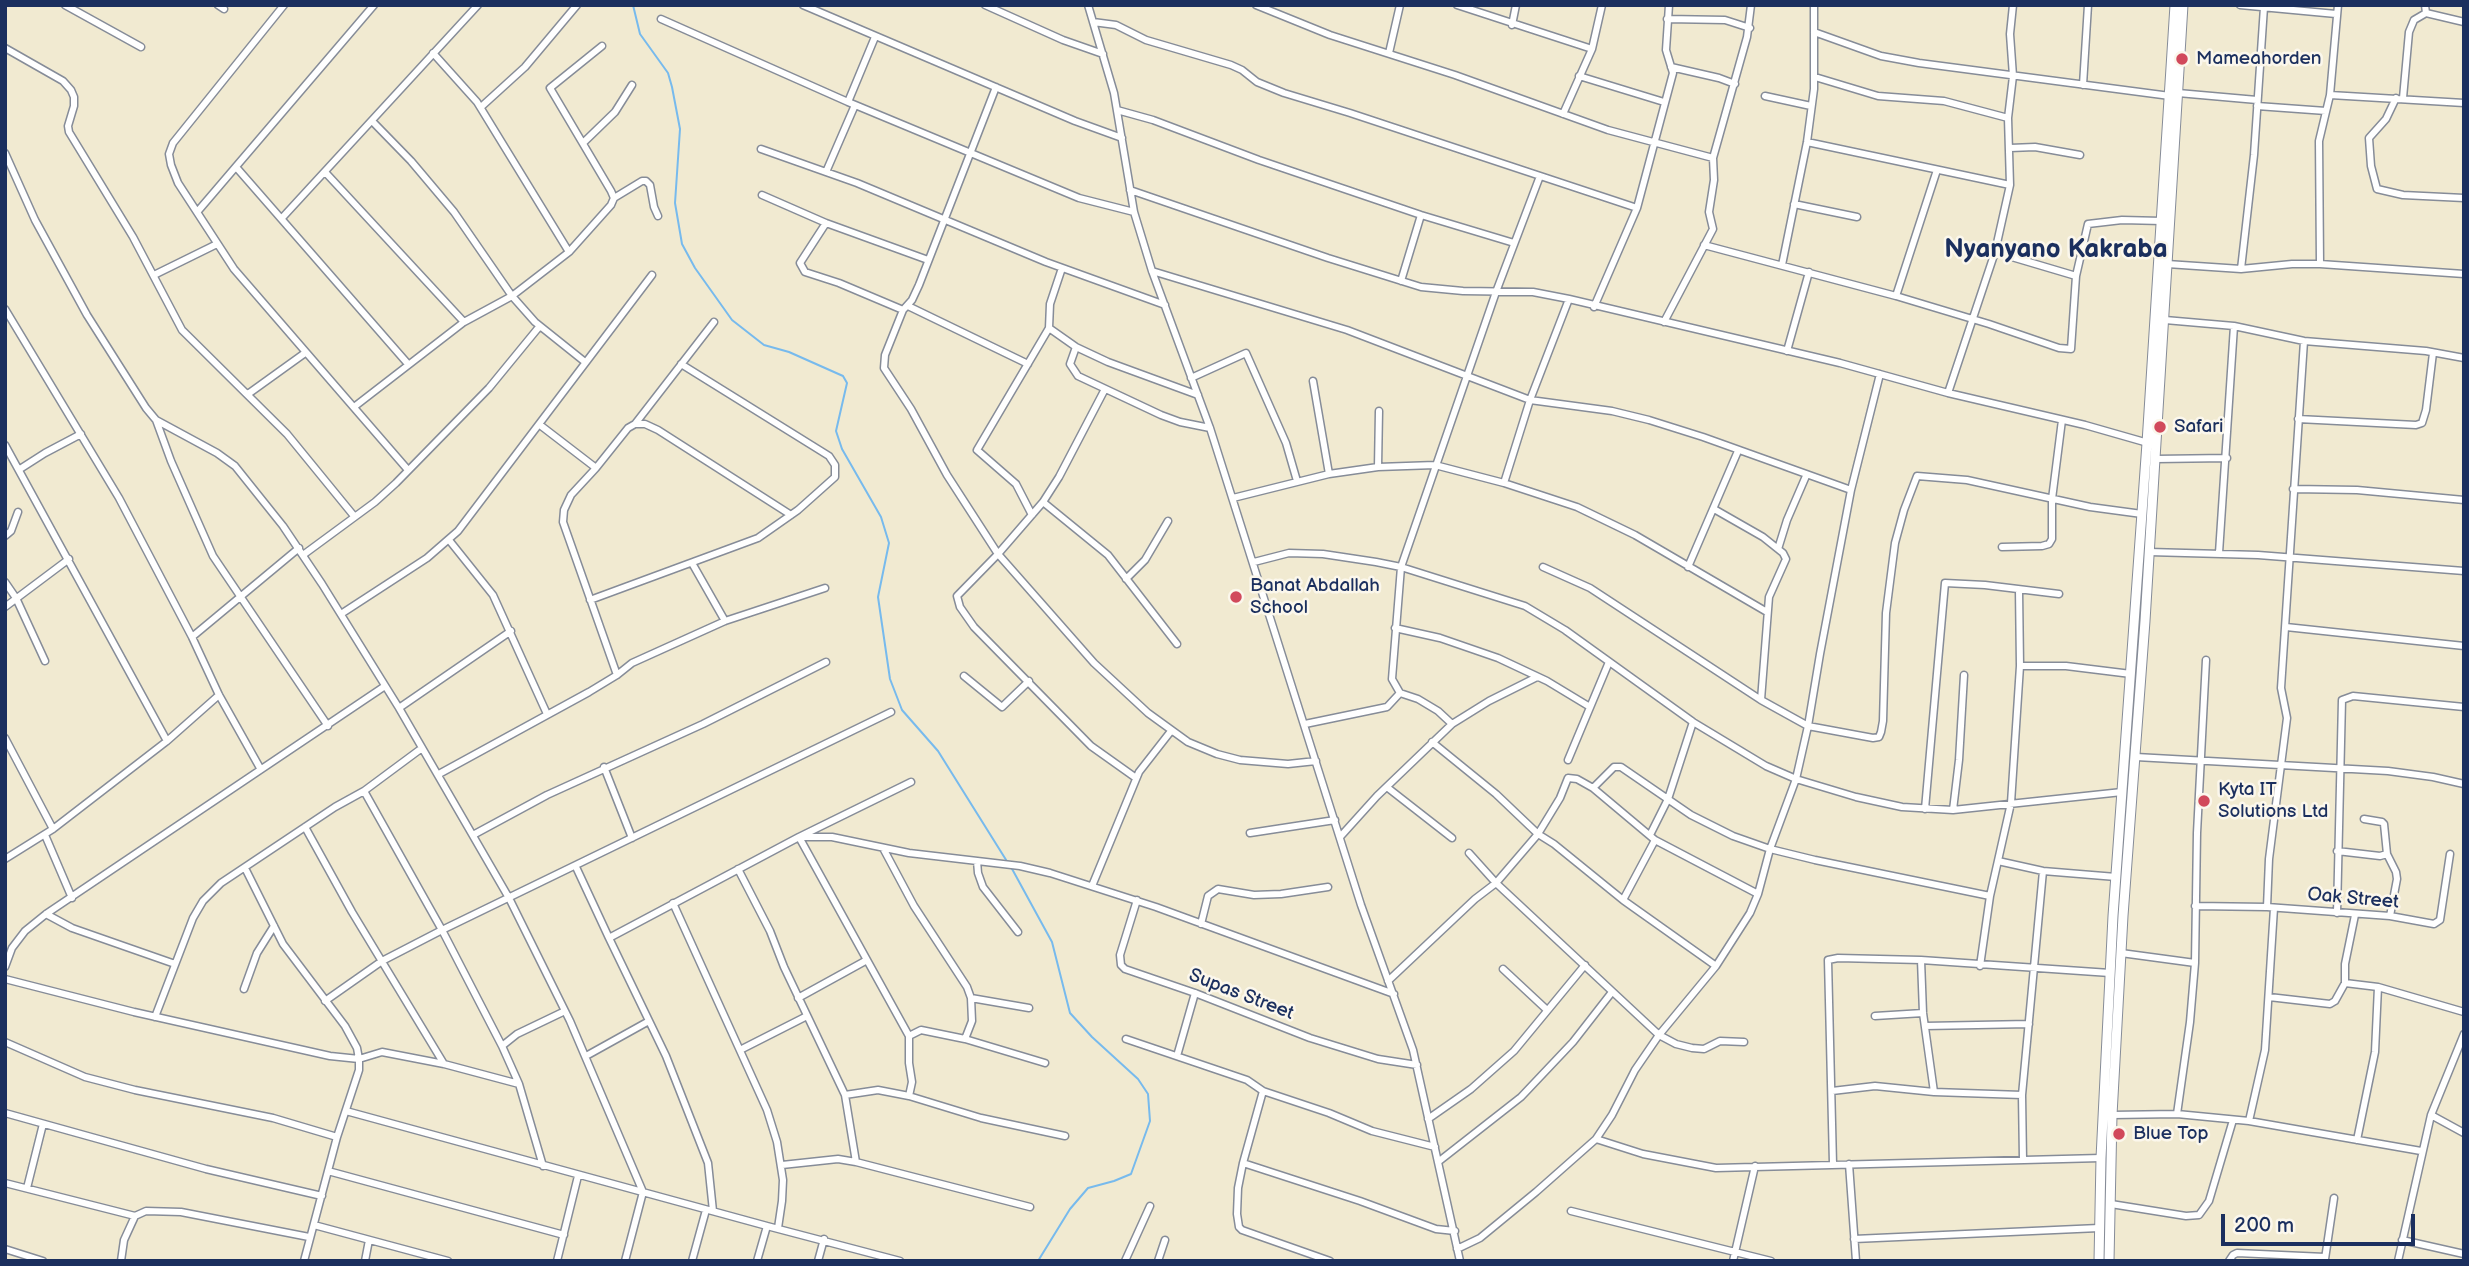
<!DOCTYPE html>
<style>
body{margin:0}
#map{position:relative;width:2469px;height:1266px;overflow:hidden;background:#f1ead1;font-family:"Balsamiq Sans",sans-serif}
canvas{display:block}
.frame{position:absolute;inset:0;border:7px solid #1b2f5e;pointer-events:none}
.scale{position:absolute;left:2221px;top:1214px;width:194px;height:32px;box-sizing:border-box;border:4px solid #1b2f5e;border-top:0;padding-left:9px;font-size:21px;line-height:24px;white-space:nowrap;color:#1b2f5e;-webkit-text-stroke:5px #fbf7ec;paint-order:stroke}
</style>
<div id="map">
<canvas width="2469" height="1266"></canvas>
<div class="frame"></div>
<div class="scale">200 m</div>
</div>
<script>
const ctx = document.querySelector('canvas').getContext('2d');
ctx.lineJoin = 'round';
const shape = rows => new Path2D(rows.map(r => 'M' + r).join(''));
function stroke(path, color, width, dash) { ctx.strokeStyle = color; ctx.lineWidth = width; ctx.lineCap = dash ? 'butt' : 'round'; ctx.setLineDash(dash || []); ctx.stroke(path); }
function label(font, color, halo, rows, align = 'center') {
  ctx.font = font + ' "Balsamiq Sans",sans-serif'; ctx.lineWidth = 5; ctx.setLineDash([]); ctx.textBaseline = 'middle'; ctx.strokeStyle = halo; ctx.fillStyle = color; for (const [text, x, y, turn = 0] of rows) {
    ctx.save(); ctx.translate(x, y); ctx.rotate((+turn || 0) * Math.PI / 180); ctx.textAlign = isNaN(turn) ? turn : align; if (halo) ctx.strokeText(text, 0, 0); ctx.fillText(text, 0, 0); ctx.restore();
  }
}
const stream = shape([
 [633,5,640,34,668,73,672,87,680,129,675,203,682,244,695,268,732,320,764,345,789,352,843,376,847,383,836,431,842,449,881,517,889,543,878,597,890,679,902,710,938,751,1008,863],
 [1011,867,1052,942,1070,1013,1092,1037,1138,1079,1148,1094,1150,1121,1131,1174,1114,1181,1088,1188,1070,1209,1038,1261]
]);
const street = shape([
 [65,5,141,47],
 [218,5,224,9],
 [284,5,173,143,169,154,171,165,178,183,234,269,408,470],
 [803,5,1075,121,1122,138],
 [985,5,1063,40,1103,54],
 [1088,5,1114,93,1134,212,1152,271,1210,428,1361,905,1413,1050,1460,1261],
 [1256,5,1330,35,1455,75,1608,130,1713,158],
 [1457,5,1592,49],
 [2240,5,2336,14],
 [2425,5,2426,13,2464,22],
 [661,19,848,102,1079,198,1134,212],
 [1667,19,1725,20,1750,28],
 [1093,22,1116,25,1146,40,1231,65,1242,70,1257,82,1284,93,1350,113,1637,208],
 [1512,25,1516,5],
 [1814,32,1881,56,1919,63,2170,96],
 [5,48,63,81,71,90,74,97,74,106,68,126,69,132,133,237,182,330,287,434,354,516],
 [433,53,477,102,569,252],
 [1389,53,1400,5],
 [1671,67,1719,78,1735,84],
 [1579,76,1664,102],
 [1815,77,1878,96,1944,101,2008,118],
 [2083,85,2088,5],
 [2178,93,2257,100],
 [2330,95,2464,103],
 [1765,96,1811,106],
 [2396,98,2386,119,2369,138,2371,166,2377,189,2403,195,2464,198],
 [2403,98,2409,32,2414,20,2426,13],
 [848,102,875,37],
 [2257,106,2326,111],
 [481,107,525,67,577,5],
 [1117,110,1153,120,1259,160,1421,215,1514,243],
 [1563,114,1592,49,1602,5],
 [372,121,411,161,454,212,512,296,535,322,585,362],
 [1807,142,2010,185],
 [583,143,615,112,632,85],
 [2010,148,2035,147,2080,155],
 [761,149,857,183,1046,262,1165,305],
 [5,153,35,220,87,315,146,408,156,420,217,453,235,466,283,526,322,584,399,708,509,898,570,1021,643,1192,625,1261],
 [236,167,408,364],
 [325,172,464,322],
 [826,172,855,105],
 [1130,190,1328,258,1421,287,1463,291,1533,292,1569,299,1840,363,1948,393,2085,425,2148,443],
 [762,195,826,223,928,260],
 [614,198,642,181,646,181,650,185,654,207,658,216],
 [1794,204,1857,217],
 [198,211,374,5],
 [282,218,478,5],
 [826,223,800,263,805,272,839,283,903,310,912,300,919,285,996,87],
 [1704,245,1896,296,1989,324,2059,348,2071,349,2076,276,2088,224,2122,220,2162,221],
 [1995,252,2076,276],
 [2167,264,2241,269,2292,264,2320,264,2464,274],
 [2320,264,2319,141,2330,95,2338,5],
 [1782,265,1807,142,1814,89,1814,5],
 [1062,268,1050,304,1049,328,1076,347,1108,362,1198,395],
 [2241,269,2254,155,2264,7],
 [1152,271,1347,330,1530,400,1612,411,1649,420,1703,437,1851,490],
 [154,275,217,244],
 [1401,281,1421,215],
 [1896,296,1937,170],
 [908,306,1028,364],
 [1594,307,1637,208,1673,73,1666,50,1669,5],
 [5,309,119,498,192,637,299,548],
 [903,310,885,355,884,368,911,409,947,475,998,554,1094,663,1148,713,1188,742,1217,754,1240,760,1288,764,1316,761],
 [2165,320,2234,326,2304,341,2426,351,2464,358],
 [1664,322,1713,229,1709,212,1714,180,1713,158,1747,37,1751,5],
 [1076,347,1070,364,1078,376,1161,415,1180,422,1210,428],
 [1787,351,1809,272],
 [1191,378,1246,353,1286,443,1297,481],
 [1313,381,1329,474],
 [1105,389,1059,477,1043,502,998,554,957,596,960,607,974,627,1091,746,1136,778],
 [1948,393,1995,252,2010,185,2008,118,2013,76,2010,34,2013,5],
 [248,394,305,353],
 [354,407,464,322,512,296,569,252,611,205,614,198,611,191,550,88,602,46],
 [2298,419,2416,425,2422,423,2426,410,2433,353],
 [156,420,171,461,213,556,328,726],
 [635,424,714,322],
 [540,425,596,468],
 [5,445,167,741],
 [2156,459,2227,458],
 [1378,467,1379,411],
 [20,469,45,453,81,434],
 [1504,483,1530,400,1569,299],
 [2293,489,2357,490,2464,500],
 [1233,498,1329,474,1378,467,1435,465,1504,483,1577,507,1635,535,1767,612],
 [1043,502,1108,555,1177,644],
 [1714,509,1763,537,1783,553,1786,559,1769,597,1761,700],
 [1032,515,1016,484,977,450,1049,328],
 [5,536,11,531,18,512],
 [449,540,493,595,547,714],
 [2002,547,2042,546,2049,544,2052,539,2052,499,2062,420],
 [1778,549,1787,520,1806,476],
 [2149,552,2258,555,2464,571],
 [2219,553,2234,326],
 [303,555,375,502,396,483,489,388,539,327],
 [1254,562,1289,553,1323,554,1376,562,1401,567,1525,606,1565,630,1693,722,1766,766,1796,779,1856,797,1902,807,1953,810,2122,792],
 [692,563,725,621],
 [1543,567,1590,588,1761,700,1808,726,1873,738,1879,737,1881,732,1883,721,1886,613,1895,543,1904,510,1917,476,1967,480,2090,507,2142,514],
 [1688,567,1738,451],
 [1126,579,1145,560,1168,521],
 [5,582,16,598,45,661],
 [590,600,758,538,798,510,835,477,835,465,829,456,681,364],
 [5,607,69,559],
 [341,614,427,558,458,531,652,275],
 [2286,627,2464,646],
 [1395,628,1440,638,1498,658,1547,681,1590,707],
 [192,637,219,695,260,768],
 [2020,666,2066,666,2131,674],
 [617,675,563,522,564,510,571,495,596,468,628,428,635,424,645,424,658,430,791,515],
 [964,676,1002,707,1029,681],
 [399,708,511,631],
 [1305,724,1387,707,1400,693],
 [1452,724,1438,711,1418,699,1400,693,1392,679,1401,567,1496,292,1540,176],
 [5,738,53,829],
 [1432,742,1496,794,1538,834,1554,844,1623,900,1716,966],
 [2136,757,2388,771,2433,777,2464,784],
 [1568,760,1609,662],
 [604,767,632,838],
 [439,774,589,692,617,675,632,663,725,621,825,588],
 [1388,788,1452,838],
 [1593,788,1614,767,1621,767,1691,815,1733,836,1770,849,1815,860,1990,896],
 [364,791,442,930,502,1046,519,1084],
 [1925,809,1945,583,1985,585,2059,594],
 [1953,810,1959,760,1964,675],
 [2364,819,2382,822,2384,824,2387,854,2396,872,2397,879,2390,916],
 [305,827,352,912,444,1064],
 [1250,833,1335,820],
 [45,835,72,898],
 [473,835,547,795,703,724,826,662],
 [1650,835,1668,799,1693,722],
 [1340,837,1377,796,1452,724,1489,701,1537,677],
 [883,848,914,906,967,987,971,998,972,1021,965,1039],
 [2337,851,2380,856,2387,854],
 [1469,853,1496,883,1659,1035,1676,1044,1692,1048,1704,1049,1720,1041,1744,1042],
 [5,859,53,829,167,741,219,695],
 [977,861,978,873,983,887,1018,932],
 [1998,861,2043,871,2116,877],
 [576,867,609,938,799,837,911,782],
 [245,868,283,944,345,1026,357,1048,359,1059,359,1070,337,1137,304,1261],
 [738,869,770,931,784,967,845,1095,856,1162],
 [1092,886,1139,772,1171,731],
 [1137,900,1120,955,1121,965,1125,969,1195,993,1310,1038,1378,1059,1417,1065],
 [1623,900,1655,840],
 [673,903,767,1110,777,1142,783,1180,782,1201,778,1228],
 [2195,906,2267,907,2390,916,2434,924,2440,920,2450,854],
 [2267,907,2269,859,2287,718,2281,688,2304,341],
 [2337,913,2342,700,2353,696,2464,707],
 [46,914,72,928,175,964],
 [1201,924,1208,896,1218,889,1254,895,1281,894,1328,887],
 [609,938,666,1056,708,1163,713,1211],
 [2121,953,2195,963],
 [1921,960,1923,1013,1934,1092],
 [1980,966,1990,896,2011,803,2020,666,2019,590],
 [5,967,12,948,25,931,46,914,385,686],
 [1503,969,1547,1010],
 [5,979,134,1012,330,1056,359,1059,382,1052,444,1064,519,1084,543,1166],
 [1388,981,1475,899,1496,883,1538,834,1560,798,1568,778,1577,779,1593,788,1655,840,1758,894],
 [2345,983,2345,964,2355,915],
 [244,989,257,953,274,926],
 [2269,997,2330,1004,2335,1001,2345,983,2378,987,2464,1012],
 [798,998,867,960],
 [971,998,1029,1008],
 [325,1001,382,961,442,930,891,712],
 [1875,1016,1923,1013],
 [155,1017,193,918,203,901,221,883,335,807,364,791,422,748],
 [1925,1026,2029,1024],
 [909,1036,799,837,832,837,909,853,1020,866,1050,873,1156,907,1394,994],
 [1126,1039,1247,1080,1263,1091,1329,1113,1372,1131,1435,1147],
 [5,1042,85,1077,135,1090,273,1118,337,1137],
 [502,1046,517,1034,565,1011],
 [740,1050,807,1016],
 [586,1056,649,1021],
 [1177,1056,1195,993],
 [1263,1091,1243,1163,1360,1201,1436,1229,1455,1231],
 [1832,1091,1875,1086,1934,1092,2022,1095],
 [845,1095,878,1090,909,1096,981,1118,1065,1136],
 [909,1096,912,1082,909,1063,909,1036,921,1030,965,1039,1045,1063],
 [346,1111,767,1226],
 [5,1113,206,1169,322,1196],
 [2177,1114,2190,1022,2195,963,2197,833,2206,660],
 [2112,1115,2177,1114,2249,1121,2421,1151],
 [2431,1115,2464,1133],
 [1428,1119,1471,1089,1514,1051,1585,965],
 [2249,1121,2265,1050,2274,908],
 [1596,1139,1643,1154,1716,1168,2101,1158],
 [2357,1140,2375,1052,2378,987],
 [2023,1160,2022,1095,2043,871],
 [1438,1162,1521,1097,1573,1042,1612,992],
 [1243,1163,1238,1188,1237,1214,1239,1227,1242,1230,1330,1261],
 [1833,1164,1828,960,1838,958,1921,960,2110,973],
 [1849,1164,1856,1261],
 [782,1165,838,1159,856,1162,1030,1207],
 [328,1171,564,1235],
 [5,1183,135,1216],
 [27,1188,43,1124],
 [2111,1204,2186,1216,2199,1215,2209,1201,2233,1120],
 [1571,1211,1771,1261],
 [314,1225,448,1261],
 [1854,1239,2099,1228],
 [2402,1240,2464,1254],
 [5,1249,43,1261],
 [1457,1249,1480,1238,1536,1192,1596,1139,1612,1115,1635,1070,1659,1035,1716,966,1750,913,1758,894,1770,849,1796,779,1808,726,1820,654,1851,490,1880,374],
 [2325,1259,2334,1198],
 [121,1261,124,1240,135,1216,146,1211,181,1212,309,1237],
 [365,1261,369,1240],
 [557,1261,578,1176],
 [692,1261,706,1210],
 [757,1261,767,1226,900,1261],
 [818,1261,824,1239],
 [1125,1261,1150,1206],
 [1158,1261,1165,1240],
 [1733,1261,1755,1166],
 [2229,1261,2233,1255,2237,1253,2325,1257],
 [2398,1261,2431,1115,2464,1034]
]);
const secondary = shape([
 [2099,1261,2101,1158,2113,916,2147,443,2175,5],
 [2109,1261,2112,1115,2123,916,2145,621,2183,5]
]);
const markers = [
 [2182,59,7,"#d1495b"],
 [2160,427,7,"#d1495b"],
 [1236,597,7,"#d1495b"],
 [2204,801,7,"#d1495b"],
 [2119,1134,7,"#d1495b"]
];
const poiNames = [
 ["Mameahorden",2196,59],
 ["Safari",2174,427],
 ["Banat Abdallah",1250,586],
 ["School",1250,608],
 ["Kyta IT",2218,790],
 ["Solutions Ltd",2218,812],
 ["Blue Top",2133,1134]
];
const streetNames = [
 ["Oak Street",2353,899,5],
 ["Supas Street",1241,995,21]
];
const districtNames = [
 ["Nyanyano Kakraba",2056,250]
];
stroke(stream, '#77baed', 2);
stroke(street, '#868c98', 9);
stroke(secondary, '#868c98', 11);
stroke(street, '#fff', 6);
stroke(secondary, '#fff', 9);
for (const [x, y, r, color] of markers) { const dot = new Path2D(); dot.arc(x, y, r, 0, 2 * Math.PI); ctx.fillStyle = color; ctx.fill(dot); stroke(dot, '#fbf7ec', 2.5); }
label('19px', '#1b2f5e', '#fbf7ec', poiNames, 'left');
label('19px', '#1b2f5e', '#fbf7ec', streetNames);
label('bold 26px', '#1b2f5e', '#fbf7ec', districtNames);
</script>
